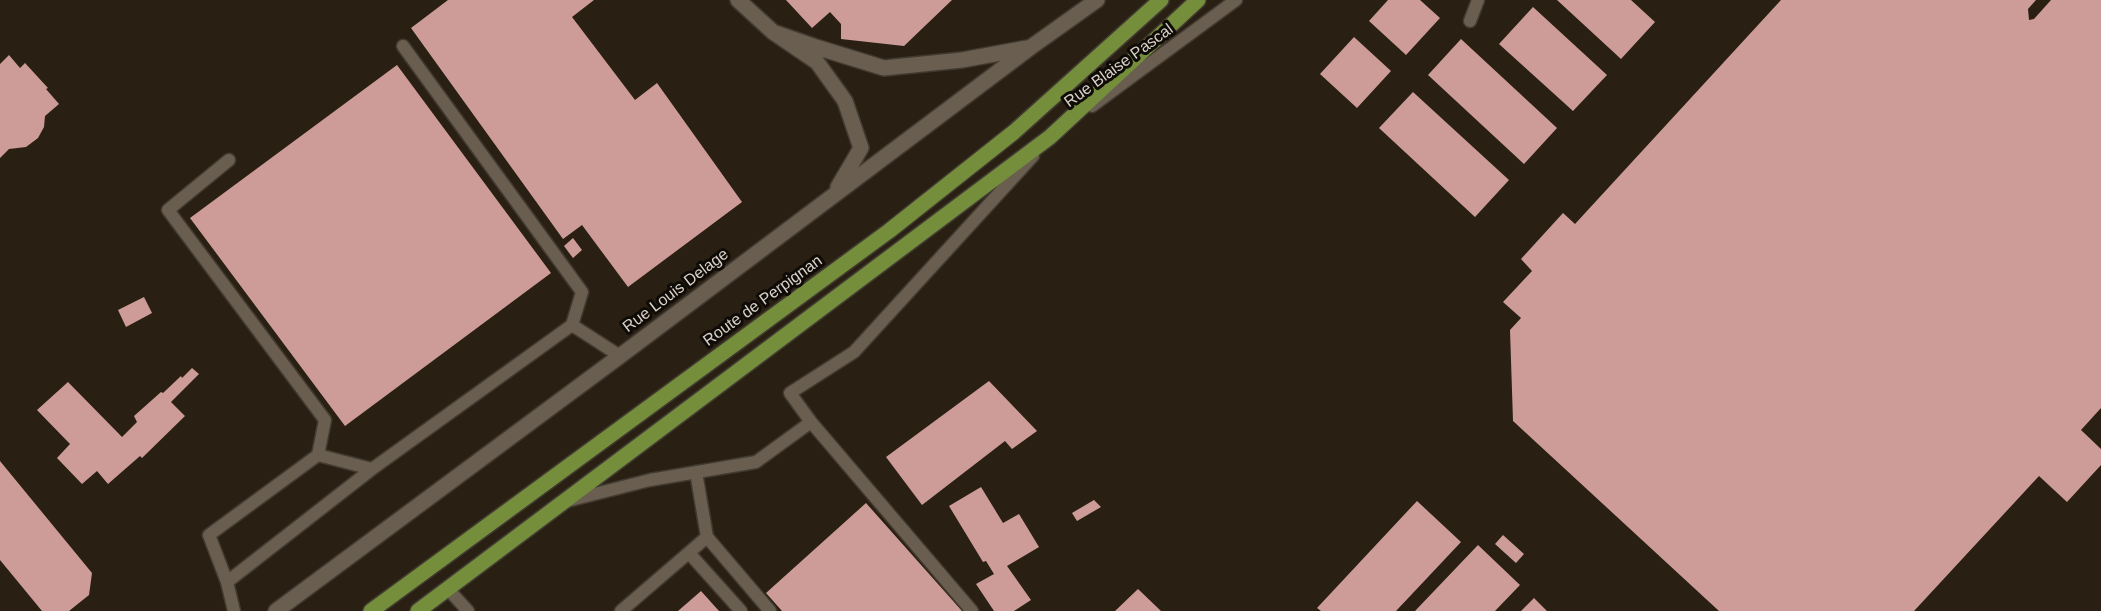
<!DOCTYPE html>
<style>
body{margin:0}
canvas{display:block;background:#292013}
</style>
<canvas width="2101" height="611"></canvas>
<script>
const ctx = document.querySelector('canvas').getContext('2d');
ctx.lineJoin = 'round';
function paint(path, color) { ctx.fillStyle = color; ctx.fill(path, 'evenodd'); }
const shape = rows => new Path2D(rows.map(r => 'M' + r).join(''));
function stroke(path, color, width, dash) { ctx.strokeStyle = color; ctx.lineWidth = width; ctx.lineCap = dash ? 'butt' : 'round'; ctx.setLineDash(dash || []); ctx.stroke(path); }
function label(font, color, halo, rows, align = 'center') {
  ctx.font = font + ' Helvetica,sans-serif'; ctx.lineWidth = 6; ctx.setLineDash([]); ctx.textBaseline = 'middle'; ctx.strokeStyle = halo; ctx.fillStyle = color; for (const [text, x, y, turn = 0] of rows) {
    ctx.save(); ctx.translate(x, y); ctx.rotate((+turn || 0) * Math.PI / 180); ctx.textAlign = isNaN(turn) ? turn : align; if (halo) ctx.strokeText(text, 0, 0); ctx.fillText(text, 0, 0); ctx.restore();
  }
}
const building = shape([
 [448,0,594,0,572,17,635,100,657,83,742,202,628,287,582,225,563,239,411,28],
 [786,0,952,0,904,46,841,39,841,24,830,12,812,28],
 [1388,0,1420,0,1440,18,1406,55,1369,21],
 [1557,0,1631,0,1655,22,1621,59],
 [1781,0,2036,0,2028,9,2029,20,2034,19,2051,0,2101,0,2101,408,2081,430,2101,449,2101,465,2067,502,2039,476,1914,611,1719,611,1513,421,1510,330,1521,318,1503,302,1532,271,1521,259,1563,213,1575,224],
 [1533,7,1607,75,1573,111,1499,44],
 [1354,37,1391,71,1357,108,1320,74],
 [1461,39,1557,128,1524,164,1428,75],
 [9,55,20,68,25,63,48,88,46,89,59,104,45,116,44,127,38,138,26,147,9,149,0,158,0,64],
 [397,65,551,273,345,426,190,218],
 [1413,92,1509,180,1475,217,1379,128],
 [573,238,582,250,573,258,564,246],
 [144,297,152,313,126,327,118,310],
 [192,368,199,374,171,402,185,416,142,458,140,456,108,484,97,471,82,484,57,458,70,444,37,410,68,382,122,437,137,422,134,416,161,392,163,393,181,376,182,378],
 [989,381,1037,431,1012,449,1005,441,922,505,886,457],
 [0,461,92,573,89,595,69,611,42,611,0,560],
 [981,487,1003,523,1019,514,1039,547,1007,566,1031,600,1014,611,994,611,976,584,994,574,986,561,983,562,949,506],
 [1094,500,1101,507,1077,521,1072,513],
 [1417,501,1461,542,1396,611,1321,611,1317,608],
 [866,503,962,611,782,611,766,593],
 [1503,535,1524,554,1516,563,1495,544],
 [1478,545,1520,585,1495,611,1415,611],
 [1138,589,1161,611,1115,611],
 [701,591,719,611,678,611],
 [1534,598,1547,611,1521,611]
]);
const lane = shape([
 [1470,21,1478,0],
 [403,46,582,292,572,325],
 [1092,106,1236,0],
 [229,160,168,210,325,420,318,455],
 [811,422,972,611],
 [696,472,707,537,770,611],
 [567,501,650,480,756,462,811,422,790,393,854,352,1033,156],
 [689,553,741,611],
 [227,582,209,535,318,455,372,469],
 [448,589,468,611],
 [234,611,227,582,372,469,572,325,620,356],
 [621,611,707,537]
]);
const street = shape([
 [738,0,773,32,817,62,845,101,861,148,838,187],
 [773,32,816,47,884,68,962,60,1027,48],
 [276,611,620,356,1031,47,1097,0]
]);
const primary = shape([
 [371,611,889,231,1014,132,1161,0],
 [418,611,1050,137,1198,0]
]);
const streetNames = [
 ["Rue Blaise Pascal",1119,66,-36],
 ["Rue Louis Delage",676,291,-37],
 ["Route de Perpignan",763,301,-36]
];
paint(building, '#ce9c98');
stroke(lane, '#423a31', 15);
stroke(street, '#423a31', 18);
stroke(primary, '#423a31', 18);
stroke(lane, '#695e4f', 12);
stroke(street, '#695e4f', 15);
stroke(primary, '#748e3b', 15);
label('16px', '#d8d2c9', '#0f0b06', streetNames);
</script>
